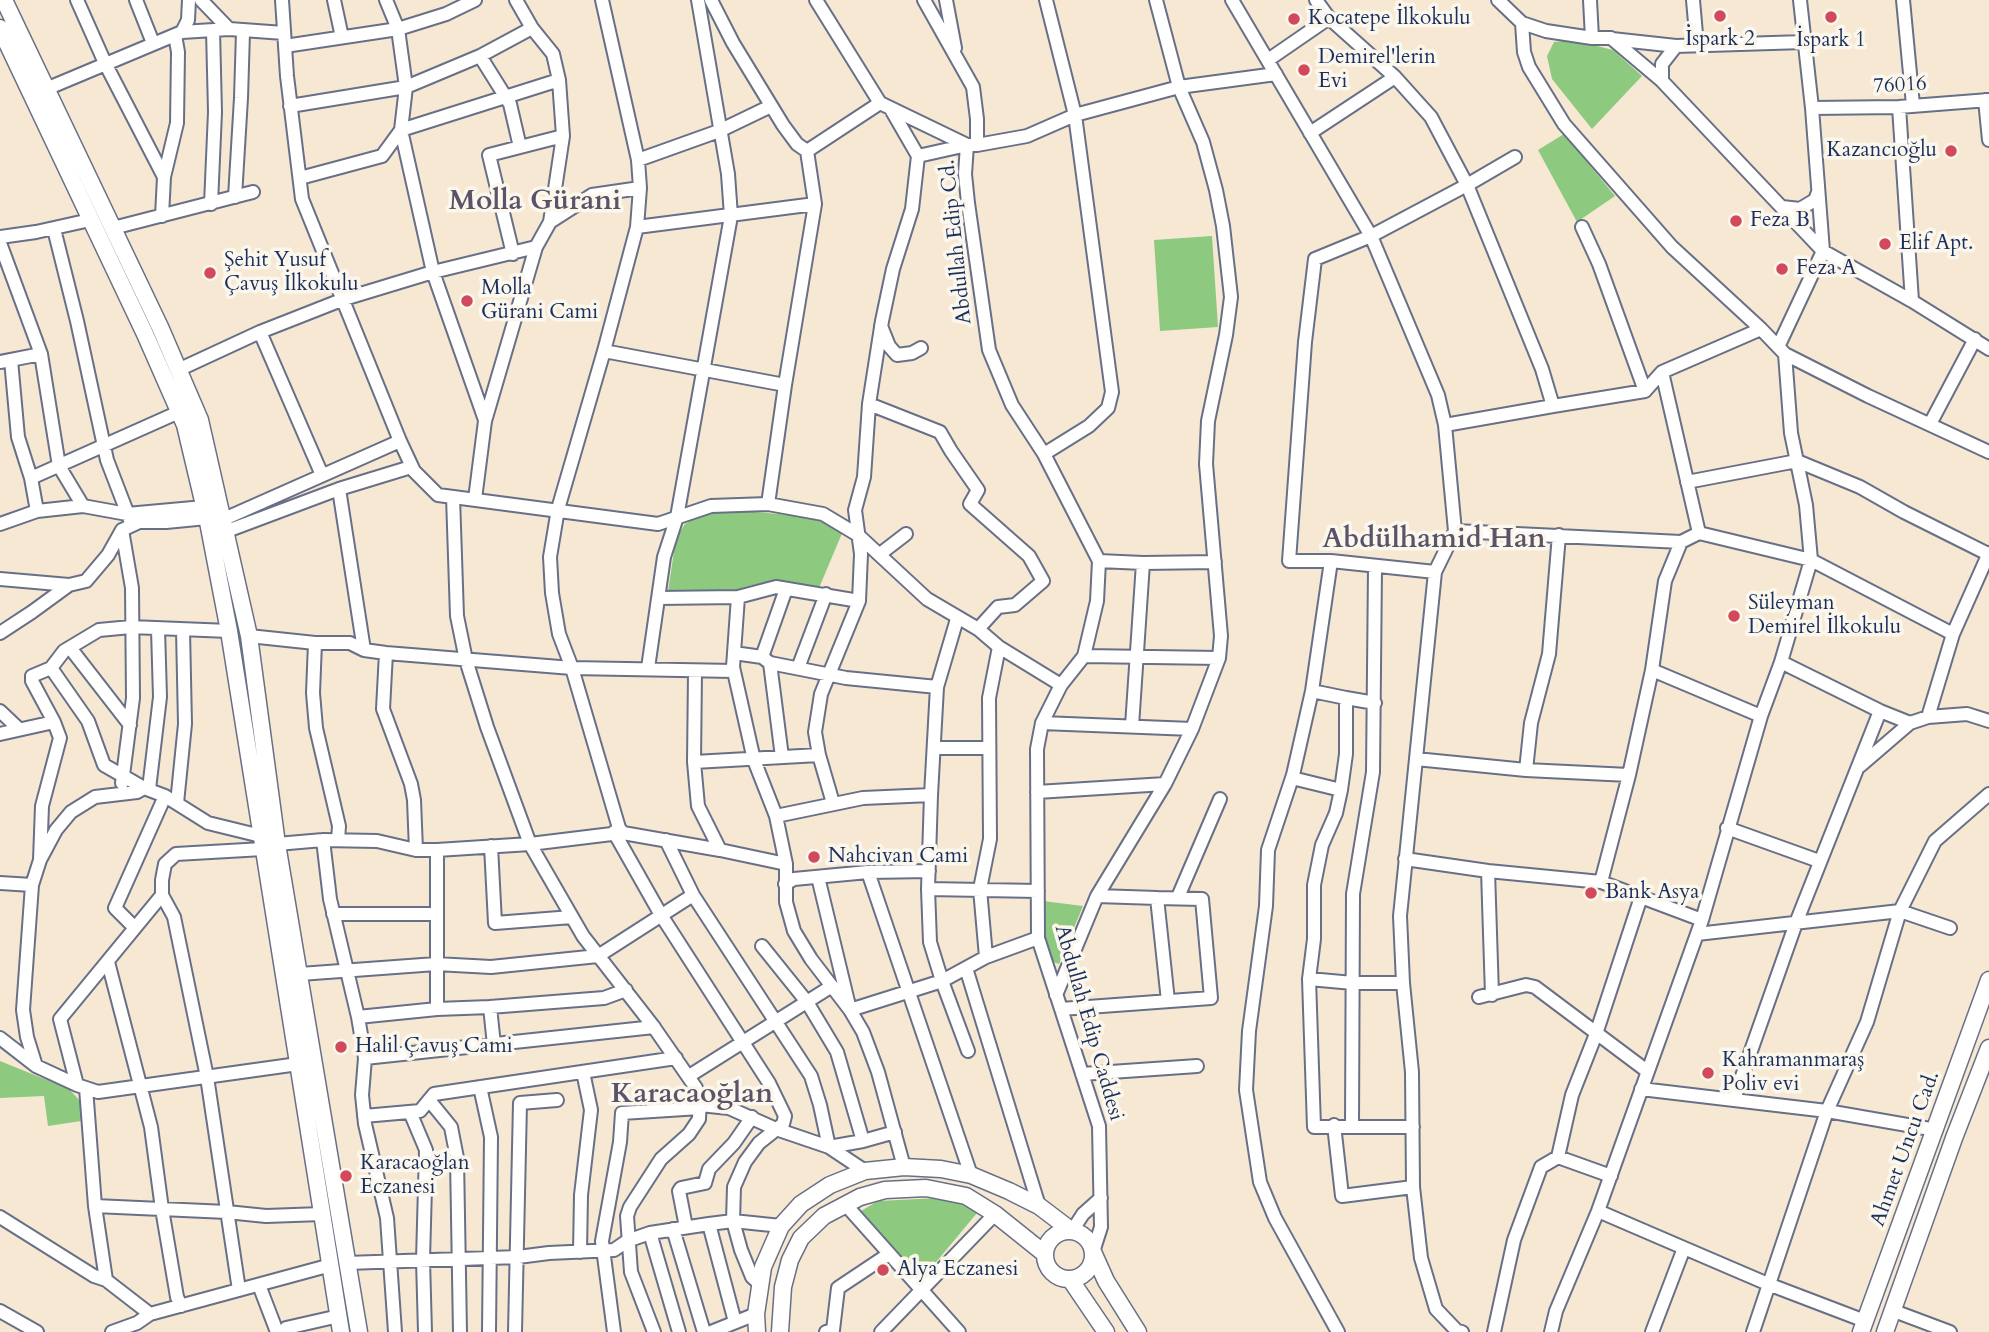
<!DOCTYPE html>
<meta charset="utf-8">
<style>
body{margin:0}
canvas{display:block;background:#f6e8d2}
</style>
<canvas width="1989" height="1332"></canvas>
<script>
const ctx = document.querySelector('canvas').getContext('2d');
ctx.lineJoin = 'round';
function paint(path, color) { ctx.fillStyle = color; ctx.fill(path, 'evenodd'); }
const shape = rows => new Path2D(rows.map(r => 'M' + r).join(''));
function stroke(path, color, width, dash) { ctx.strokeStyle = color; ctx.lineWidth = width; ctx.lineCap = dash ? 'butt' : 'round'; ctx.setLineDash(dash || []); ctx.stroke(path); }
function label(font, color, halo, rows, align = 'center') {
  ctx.font = font + ' Cardo,serif'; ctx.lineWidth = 7; ctx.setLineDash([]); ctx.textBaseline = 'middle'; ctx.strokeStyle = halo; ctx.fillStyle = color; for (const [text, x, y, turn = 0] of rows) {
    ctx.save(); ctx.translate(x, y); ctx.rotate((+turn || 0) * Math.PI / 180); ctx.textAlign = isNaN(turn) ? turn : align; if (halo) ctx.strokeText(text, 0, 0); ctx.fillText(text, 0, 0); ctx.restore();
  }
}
const green = shape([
 [1573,40,1613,50,1642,76,1592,129,1552,79,1547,56,1554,42],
 [1564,134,1615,196,1577,222,1538,150],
 [1212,236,1218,327,1160,331,1154,240],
 [734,510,822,518,843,531,819,588,771,581,744,587,733,596,667,598,676,538,685,524,701,515],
 [1043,901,1083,906,1059,964,1053,962,1045,939],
 [0,1061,69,1089,80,1101,88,1120,48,1126,44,1096,0,1098],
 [938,1198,969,1206,977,1213,922,1279,861,1211,878,1201]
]);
const minor = shape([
 [77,0,105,63,164,177],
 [136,0,153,43],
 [201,0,229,29],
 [282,0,287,76,302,199,400,441,414,471,438,495,658,524,711,506,768,504,823,514,858,535,927,599,978,629,999,647,1061,685],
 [334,0,342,37],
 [516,0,532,28,553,54,559,80,563,136,550,222],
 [711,0,733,43,783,125,797,144,807,151,815,204,785,385,768,504],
 [816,0,880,103,967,145,965,174,968,203,989,350,1012,405,1044,454,1099,561,1097,601,1084,656,1061,685,1042,723,1037,749,1038,938,1099,1126,1101,1227,1093,1252],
 [924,0,973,87,977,119,977,145,1027,136,1075,115,1179,87,1276,74],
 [946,0,955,48],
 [1232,0,1371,236,1438,395,1445,425,1455,531,1435,572,1400,916,1403,983,1412,1072,1413,1187,1421,1258,1436,1309,1457,1331,1462,1332],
 [1316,0,1329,18,1395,77,1431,117,1467,185,1515,157],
 [1498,0,1522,23,1546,31,1592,38,1611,38,1662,81,1823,251,1912,301,1989,349],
 [1590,0,1592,38],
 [1693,0,1697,45],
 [1903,0,1913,105],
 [1522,23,1524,52,1529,67,1564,124,1672,247,1761,329,1785,354,1791,433,1806,505,1811,560,1781,662,1761,716,1702,920,1598,1211,1556,1311,1551,1332],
 [182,32,188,20,189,0],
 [1612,39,1676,46,1804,42],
 [285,46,398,29,446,14,475,0],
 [480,56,510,104,520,147],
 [1268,60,1329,18],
 [1662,81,1662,64,1676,46],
 [46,89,182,32,229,29,284,33],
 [1985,100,1989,140],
 [290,106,406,87,480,56,532,28],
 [1899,107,1912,301],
 [1812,108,1899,107,1989,100],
 [892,111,918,156],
 [1310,133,1395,77],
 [807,151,880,103],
 [638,160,719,131,771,106],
 [300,178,382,156,401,130,406,87,398,29,386,0],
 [640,188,637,227,604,351,558,509,550,557,552,593,559,634,572,668,619,828,623,833,720,850,786,864],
 [235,197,241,98,243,32],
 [211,204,215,112,213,30],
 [1782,207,1800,209,1815,200,1818,192],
 [162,216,164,177,177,123,178,52,175,35],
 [637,227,815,204],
 [1582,227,1599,264,1645,391],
 [113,228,253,192],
 [54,229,77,321,107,460,132,525],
 [0,237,36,232,90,220],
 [0,243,41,354,59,466,83,506],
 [513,254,489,155,563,136],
 [881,326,889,346,897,355,912,353,921,348],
 [260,332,322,475],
 [1778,347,1823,251,1812,108,1800,0],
 [604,351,785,385],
 [1785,354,1868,396,1989,452],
 [11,360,18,437,31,478,37,511],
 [0,362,41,354],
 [178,370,260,332,344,299,433,272,536,247],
 [1662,372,1699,533],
 [869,404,940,432,951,451,978,490,970,504,1029,556,1043,581,1015,605,998,607,978,629],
 [1553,406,1645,391,1662,372,1761,329],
 [485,420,433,272,401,130,559,80],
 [1930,424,1975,339],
 [1044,454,1089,426,1108,408,1112,392,1075,115,1046,0],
 [31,478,179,412],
 [1687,482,1797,461,1860,487,1904,512,1988,554],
 [339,489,364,650],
 [453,497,457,616,466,660,487,727,530,844,583,936,653,1026,696,1088,700,1099,699,1119,689,1134,661,1159,630,1207,627,1216,631,1272,654,1332],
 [475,499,485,421,536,247,550,222,592,195,640,188,638,160,602,0],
 [224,519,400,441],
 [0,524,37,511,83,506,127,514,204,507],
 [122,530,132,588,133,698,122,783],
 [227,531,339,489,411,467],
 [1455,531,1681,542,1699,533,1811,560,1953,634],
 [880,554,906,534],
 [1099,561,1143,563,1132,726],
 [1331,561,1312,691,1293,775,1268,850,1266,906,1249,1031,1246,1090,1260,1182,1275,1218,1338,1332],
 [1143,563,1215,562],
 [1375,568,1373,772,1353,894,1352,1127,1413,1127],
 [1435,572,1331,561,1289,561,1305,342,1315,259,1371,236,1467,185,1542,369,1553,406,1445,425],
 [0,579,69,585,86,581,108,555,122,530,139,522,166,522,207,518],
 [658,598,738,597],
 [859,601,776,587,738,597,733,667,754,760,776,816,786,864,786,902,794,931,811,959,850,1010,863,1032,878,1072,904,1167],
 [957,619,937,687,931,795,928,889,930,942,942,981,986,957,1038,938],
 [0,633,32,612,69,585],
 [249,636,315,643,350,643,364,650,386,653,572,668,734,671],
 [315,643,313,693,316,728,339,826,338,840],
 [71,649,130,725],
 [386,653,383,709,411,784,414,800,416,850],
 [734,653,762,657,770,663,846,678,937,687],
 [1084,656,1219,658],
 [762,657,786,589],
 [1781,662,1880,711,1910,723,1928,717,1967,714,1989,721],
 [770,663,782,757],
 [51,668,88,721,104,765,144,788,165,796,208,823,261,836],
 [648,668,664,557,677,517,731,216,728,174,698,0],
 [798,668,826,594],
 [1652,670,1761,716],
 [695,672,694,762,698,806,720,850],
 [1312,691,1346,698],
 [0,711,19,729],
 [1928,717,1953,634,1989,553],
 [1042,723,1192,729],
 [0,734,54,722],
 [934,748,988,748],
 [1416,759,1526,770,1629,775],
 [694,762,819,755],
 [1860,766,1910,723],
 [1526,770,1531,723,1549,654,1559,535],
 [1292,778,1341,790],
 [149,789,160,697,158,629],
 [1037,792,1165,784],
 [177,803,185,724,183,630],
 [833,803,819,755,815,732,821,694,859,601,861,554,855,510,864,477,869,404,882,321,893,269,912,209,918,156,967,145,977,145],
 [776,816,863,798,931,795],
 [1727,828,1819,861],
 [614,832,661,915,769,1083,785,1116,783,1124,759,1143,745,1162,734,1187,733,1221,741,1250,752,1277,761,1285],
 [323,840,330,899,358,1017,365,1058,362,1095,365,1124,387,1218,395,1332],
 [666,840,693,895,811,1076,820,1105,829,1147,863,1141,895,1132],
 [277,844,323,840,377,841,416,850,437,850,530,844,620,833],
 [491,846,495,923,572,917],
 [437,850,437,1009],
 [1405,859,1488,871,1601,882,1702,920],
 [40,860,42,806,60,738,54,722,32,681,32,676,51,668,64,651,99,630,131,627,229,631],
 [1488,871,1492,995],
 [868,872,971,1175],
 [818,877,850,1010,942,981,968,1051],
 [1601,882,1629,775,1652,670,1665,581,1681,542],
 [0,883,32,885],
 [785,884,794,879,868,872,929,871],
 [928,889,1038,891],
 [1097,896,1157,898,1168,1001],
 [1178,897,1220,799],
 [333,914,436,914],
 [135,928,115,908,165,796],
 [1697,934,1900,911,1950,928],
 [762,946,807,1002,837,1052,863,1141],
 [986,957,980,889,990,839,989,698,999,647],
 [108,962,151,1127,162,1209,177,1297,181,1306],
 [966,968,1039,1206],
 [300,974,436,964,491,967,598,956,693,895],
 [1309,979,1353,983,1403,983],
 [1056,995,1097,896,1165,784,1192,729,1219,658,1221,636,1206,464,1208,421,1226,335,1231,297,1223,226,1216,190,1203,142,1179,87,1156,0],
 [1479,997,1526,985,1535,987,1647,1071],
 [490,1007,494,1045],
 [1061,1009,1211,998,1202,899,1157,898],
 [358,1017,437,1009,490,1007,604,998,626,990],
 [0,1038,36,1066,77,1085,98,1092,298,1064],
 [365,1058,654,1027],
 [36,1066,27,1037,23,1010,32,885,40,860,56,830,71,812,95,797,137,792,144,788],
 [1082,1074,1197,1066],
 [689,1076,832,986],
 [77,1085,60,1019,162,895],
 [480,1087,491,1137,489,1332],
 [86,1088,95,1206,106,1280],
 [1641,1089,1827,1111,1936,1130],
 [1734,1099,1796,923,1880,711],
 [429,1100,451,1127,457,1158,460,1332],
 [700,1105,729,1108,776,1129,829,1147,865,1171],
 [410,1112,426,1150,423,1260,425,1332],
 [364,1116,420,1111,434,1094,676,1058],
 [1334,1125,1342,1196,1413,1187],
 [1352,1127,1314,1127,1309,979,1314,939,1314,885,1322,845,1336,813,1341,790,1346,754,1346,698,1375,703],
 [1558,1157,1611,1176],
 [845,1204,959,1332],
 [95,1206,227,1212,266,1216,322,1214],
 [1598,1211,1684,1248,1652,1332],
 [0,1217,94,1276,106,1280,150,1314],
 [709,1224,735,1322],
 [686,1227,679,1191,681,1188,705,1183,709,1169,734,1143,752,1117],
 [673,1229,704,1332],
 [1072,1231,1083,1214,1101,1198],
 [650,1233,679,1332],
 [1684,1248,1768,1284,1865,1321],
 [580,1252,581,1195,591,1110,583,1072],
 [347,1263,518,1257,549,1253,614,1250,627,1241,650,1233,709,1224,733,1221,781,1226],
 [259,1285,277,1332],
 [239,1290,207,1077,174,917,162,895,162,880,165,864,176,854,263,849],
 [0,1311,37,1332],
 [1894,1311,1950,1332],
 [112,1332,137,1323,150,1314,331,1265],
 [283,1332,286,1328,339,1316],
 [515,1332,520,1103,557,1100],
 [614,1332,602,1241,620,1142,622,1113,700,1108],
 [711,1332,756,1314],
 [826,1332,833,1330,838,1288,889,1254],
 [881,1332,995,1214],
 [1494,1332,1514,1240,1541,1167,1558,1157,1572,1095,1596,1034,1641,897],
 [1753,1332,1827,1111,1867,1022,1900,911,1935,841,1989,794]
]);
const major = shape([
 [4,0,160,327,200,420,249,636,277,844,359,1332],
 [0,28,145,334,185,425,208,522,229,631,341,1332],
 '1045 1255a24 24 0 1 1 48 0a24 24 0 1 1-48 0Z',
 [1093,1252,1106,1281,1138,1332],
 [1070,1279,1106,1332],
 [757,1332,756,1314,763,1267,781,1226,801,1204,830,1185,865,1171,904,1167,941,1169,971,1175,1009,1191,1039,1206,1072,1231],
 [780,1332,783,1287,790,1260,801,1238,824,1216,860,1197,885,1190,926,1188,966,1196,995,1214,1045,1254],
 [1861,1332,1989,980],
 [1885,1332,1954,1138,1989,1048]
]);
const markers = [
 [1720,16,7,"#d1495b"],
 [1831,17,7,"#d1495b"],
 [1294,19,7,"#d1495b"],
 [1304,70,7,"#d1495b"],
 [1951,151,7,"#d1495b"],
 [1736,221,7,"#d1495b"],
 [1885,244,7,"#d1495b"],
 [1782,269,7,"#d1495b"],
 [210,273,7,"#d1495b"],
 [467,301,7,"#d1495b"],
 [1734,616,7,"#d1495b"],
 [814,857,7,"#d1495b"],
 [1591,893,7,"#d1495b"],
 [341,1047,7,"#d1495b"],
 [1708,1073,7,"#d1495b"],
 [346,1176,7,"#d1495b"],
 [883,1270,7,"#d1495b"]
];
const poiNames = [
 ["Kocatepe İlkokulu",1308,19],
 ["İspark 2",1720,40,"center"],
 ["İspark 1",1831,41,"center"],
 ["Demirel'lerin",1318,58],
 ["Evi",1318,82],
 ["Kazancıoğlu",1937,151,"right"],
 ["Feza B",1750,221],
 ["Elif Apt.",1899,244],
 ["Şehit Yusuf",224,261],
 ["Çavuş İlkokulu",224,285],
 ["Feza A",1796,269],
 ["Molla",481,289],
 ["Gürani Cami",481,313],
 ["Süleyman",1748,604],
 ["Demirel İlkokulu",1748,628],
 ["Nahcivan Cami",828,857],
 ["Bank Asya",1605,893],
 ["Halil Çavuş Cami",355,1047],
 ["Kahramanmaraş",1722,1061],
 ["Poliv evi",1722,1085],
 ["Karacaoğlan",360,1164],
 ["Eczanesi",360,1188],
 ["Alya Eczanesi",897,1270]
];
const streetNames = [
 ["76016",1900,86,-3],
 ["Abdullah Edip Cd.",957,242,-96],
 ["Abdullah Edip Caddesi",1088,1023,74],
 ["Ahmet Uncu Cad.",1906,1149,-70]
];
const districtNames = [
 ["Molla Gürani",535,203],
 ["Abdülhamid Han",1434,541],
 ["Karacaoğlan",692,1096]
];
paint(green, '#8dca80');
stroke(minor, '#687087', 16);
stroke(major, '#687087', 19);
stroke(minor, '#fff', 12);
stroke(major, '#fff', 16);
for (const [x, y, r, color] of markers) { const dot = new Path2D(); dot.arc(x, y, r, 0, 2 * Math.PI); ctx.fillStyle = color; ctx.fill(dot); stroke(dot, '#fbf7ec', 2.5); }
label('21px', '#1b2f5e', '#fbf7ec', poiNames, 'left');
label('21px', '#1b2f5e', '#fbf7ec', streetNames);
label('bold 28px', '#5b5469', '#fbf7ec', districtNames);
</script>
